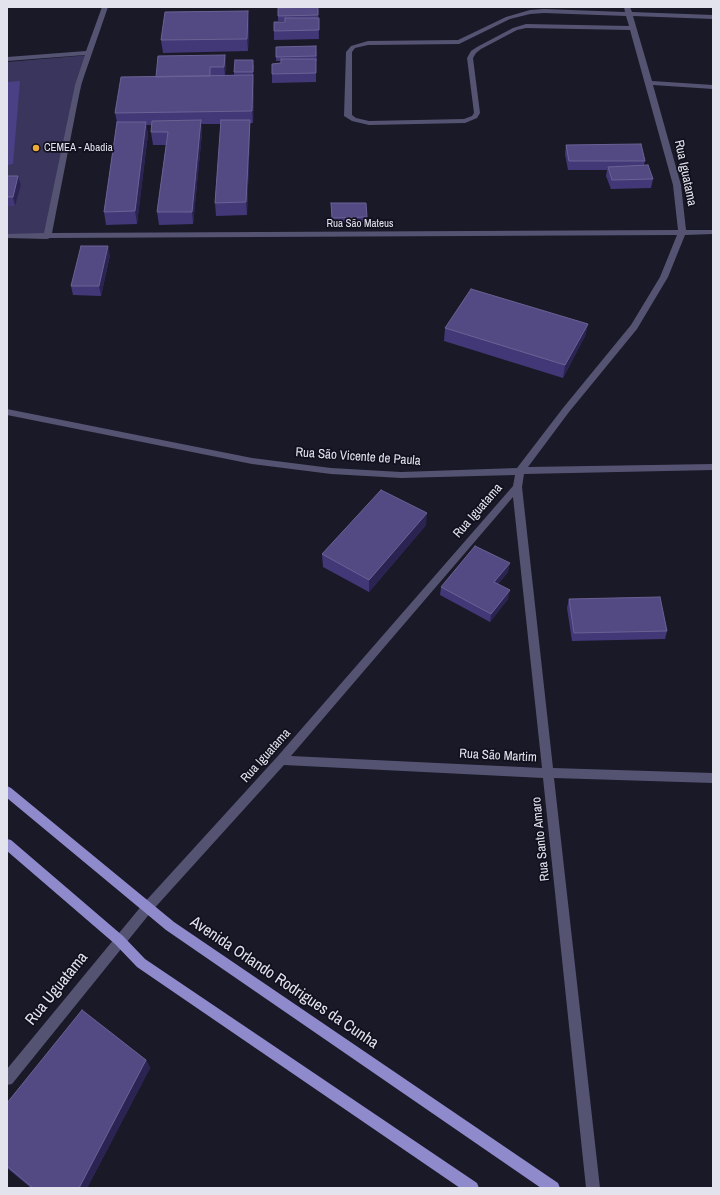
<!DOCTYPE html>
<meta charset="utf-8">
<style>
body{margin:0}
#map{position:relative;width:720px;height:1195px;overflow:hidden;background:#1a1928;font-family:"Archivo Narrow",sans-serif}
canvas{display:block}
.frame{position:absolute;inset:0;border:8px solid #e3e3ed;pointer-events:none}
</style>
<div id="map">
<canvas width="720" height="1195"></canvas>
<div class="frame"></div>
</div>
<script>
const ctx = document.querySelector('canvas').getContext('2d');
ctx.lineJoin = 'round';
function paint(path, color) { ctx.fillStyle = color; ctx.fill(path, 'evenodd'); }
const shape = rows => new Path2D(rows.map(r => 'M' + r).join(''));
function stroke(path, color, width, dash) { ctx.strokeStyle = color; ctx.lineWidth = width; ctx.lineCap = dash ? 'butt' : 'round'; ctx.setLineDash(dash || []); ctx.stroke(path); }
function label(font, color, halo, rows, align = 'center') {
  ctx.font = font + ' "Archivo Narrow",sans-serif'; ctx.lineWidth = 3.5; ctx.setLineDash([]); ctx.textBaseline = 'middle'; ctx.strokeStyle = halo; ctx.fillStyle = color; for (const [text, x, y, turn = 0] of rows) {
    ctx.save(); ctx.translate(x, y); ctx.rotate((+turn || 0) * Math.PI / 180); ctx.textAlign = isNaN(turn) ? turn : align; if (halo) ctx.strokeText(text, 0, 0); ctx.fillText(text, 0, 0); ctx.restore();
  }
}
const green = shape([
 [89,55,44,235,7,235,7,62]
]);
const water = shape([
 [20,81,13,164,7,165,7,82]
]);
const minor = shape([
 [102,7,108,7,81,85,52,233,678,230,673,185,630,30,526,28,517,30,481,49,476,53,473,58,480,113,477,118,465,123,369,125,352,121,344,116,346,52,351,46,368,41,458,40,506,17,530,10,544,9,625,12,624,7,630,7,632,12,713,15,713,19,633,16,652,81,713,85,713,89,653,85,681,185,686,230,713,230,713,234,685,235,668,277,637,329,569,412,528,467,713,464,713,470,524,474,522,487,553,768,713,773,713,783,554,778,600,1188,586,1188,543,778,284,765,151,912,12,1084,7,1085,7,1069,143,904,277,757,513,486,515,475,401,478,331,474,252,464,7,415,7,409,252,458,331,468,401,472,517,468,563,408,631,325,660,277,677,235,50,238,47,239,7,238,7,234,44,233,75,85,85,55,7,61,7,57,86,51,102,7],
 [544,13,626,16,629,26,526,24,513,28,477,47,471,51,467,58,474,113,472,116,464,119,369,121,356,118,352,115,352,52,355,48,368,45,459,44,510,19,530,14,544,13],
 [513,497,542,768,291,756,513,497]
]);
const primary = shape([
 [7,786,11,788,174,922,558,1183,560,1188,541,1188,166,930,7,798,7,786],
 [7,839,11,840,123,936,145,959,477,1183,479,1188,460,1188,137,967,115,944,7,851,7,839]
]);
const wall = shape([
 [318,7,319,39,274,40,274,31,285,22,285,21,278,21,278,8],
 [249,23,248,51,163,53,161,40],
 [316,46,317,61,316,61,316,82,272,83,272,74,281,63,281,61,276,61,276,47],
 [225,55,226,64,225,75,234,75,234,72,254,65,253,75,254,88,253,123,250,123,250,132,247,215,216,216,215,203,221,124,201,124,202,133,193,224,159,225,157,212,166,145,153,145,151,132,152,125,146,125,148,134,137,224,106,225,104,212,117,122,115,113,156,77],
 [566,145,645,161,644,165,653,179,651,188,611,189,606,176,607,170,568,170,565,154],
 [7,176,18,176,21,185,15,206,7,206],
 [331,203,367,217,367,222,332,223],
 [110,255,101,296,73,295,71,286],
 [588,324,585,336,563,378,444,341,445,328],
 [426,525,369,592,323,567,322,554],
 [508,572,498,584,508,599,490,622,440,595,441,587],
 [569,599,667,631,665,639,572,641,567,608],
 [146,1060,150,1068,87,1188,31,1188,7,1168,7,1103]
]);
const shadedWall = shape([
 [248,11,249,23,248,51,247,39],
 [225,55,226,64,225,76,224,67],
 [253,75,254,88,253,123,252,111],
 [201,120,202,133,193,224,192,212],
 [250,120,250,132,247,215,246,202],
 [146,122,148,134,137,224,135,211],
 [18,176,21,185,15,206,13,197],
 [108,246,110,255,101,296,99,286],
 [588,324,585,336,563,378,565,365],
 [427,513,426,525,369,592,369,580],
 [510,563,508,572,493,590,494,582],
 [510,590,508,599,490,622,491,614],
 [146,1060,150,1068,87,1188,79,1188]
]);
const building = shape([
 [318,7,318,15,278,16,278,8,318,7],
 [248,11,247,39,161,40,165,12,248,11],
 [285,18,319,18,319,30,274,31,274,22,285,22,285,18],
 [316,46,316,56,276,57,276,47,316,46],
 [225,55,224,67,210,67,210,76,156,77,158,56,225,55],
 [281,59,316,59,316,73,272,74,272,64,281,63,281,59],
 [235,60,253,60,253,72,234,72,235,60],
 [253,75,252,111,115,113,121,77,253,75],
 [201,120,192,212,157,212,168,132,151,132,152,121,201,120],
 [221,120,250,120,246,202,215,203,221,120],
 [117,122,146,122,135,211,104,212,117,122],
 [641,144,645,161,569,161,566,145,641,144],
 [648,165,653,179,612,180,608,167,648,165],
 [7,176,18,176,13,197,7,197,7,176],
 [331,203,366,203,367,217,332,218,331,203],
 [81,246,108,246,99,286,71,286,81,246],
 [471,289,588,324,565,365,445,328,471,289],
 [381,490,427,513,369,580,322,554,381,490],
 [475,546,510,563,494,582,510,590,491,614,441,587,475,546],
 [660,597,667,631,574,633,569,599,660,597],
 [82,1010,146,1060,79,1188,33,1188,7,1166,7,1103,82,1010]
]);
const markers = [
 [36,148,4,"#ebaa39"]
];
const farPoinames = [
 ["CEMEA - Abadia",44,148]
];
const farStreetnames = [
 ["Rua São Mateus",360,224]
];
const streetNames = [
 ["Rua Iguatama",685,173,78],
 ["Rua São Vicente de Paula",358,457,4],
 ["Rua Iguatama",478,511,-49],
 ["Rua Iguatama",266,756,-48],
 ["Rua São Martim",498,756,3],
 ["Rua Santo Amaro",541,839,-96]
];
const nearStreetnames = [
 ["Avenida Orlando Rodrigues da Cunha",284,983,34],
 ["Rua Uguatama",57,989,-51]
];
paint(green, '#39355d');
paint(water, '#494086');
paint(minor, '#555372');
paint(primary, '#8f8acc');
paint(wall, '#423877');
paint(shadedWall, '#2b2452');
paint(building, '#534a84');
stroke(building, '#6a6294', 1);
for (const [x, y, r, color] of markers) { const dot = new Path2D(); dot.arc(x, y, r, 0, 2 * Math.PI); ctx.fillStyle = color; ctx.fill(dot); stroke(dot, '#11101e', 1.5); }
label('11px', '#e3e3ed', '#11101e', farPoinames, 'left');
label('11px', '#e3e3ed', '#11101e', farStreetnames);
label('13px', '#e3e3ed', '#11101e', streetNames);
label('16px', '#e3e3ed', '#11101e', nearStreetnames);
</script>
